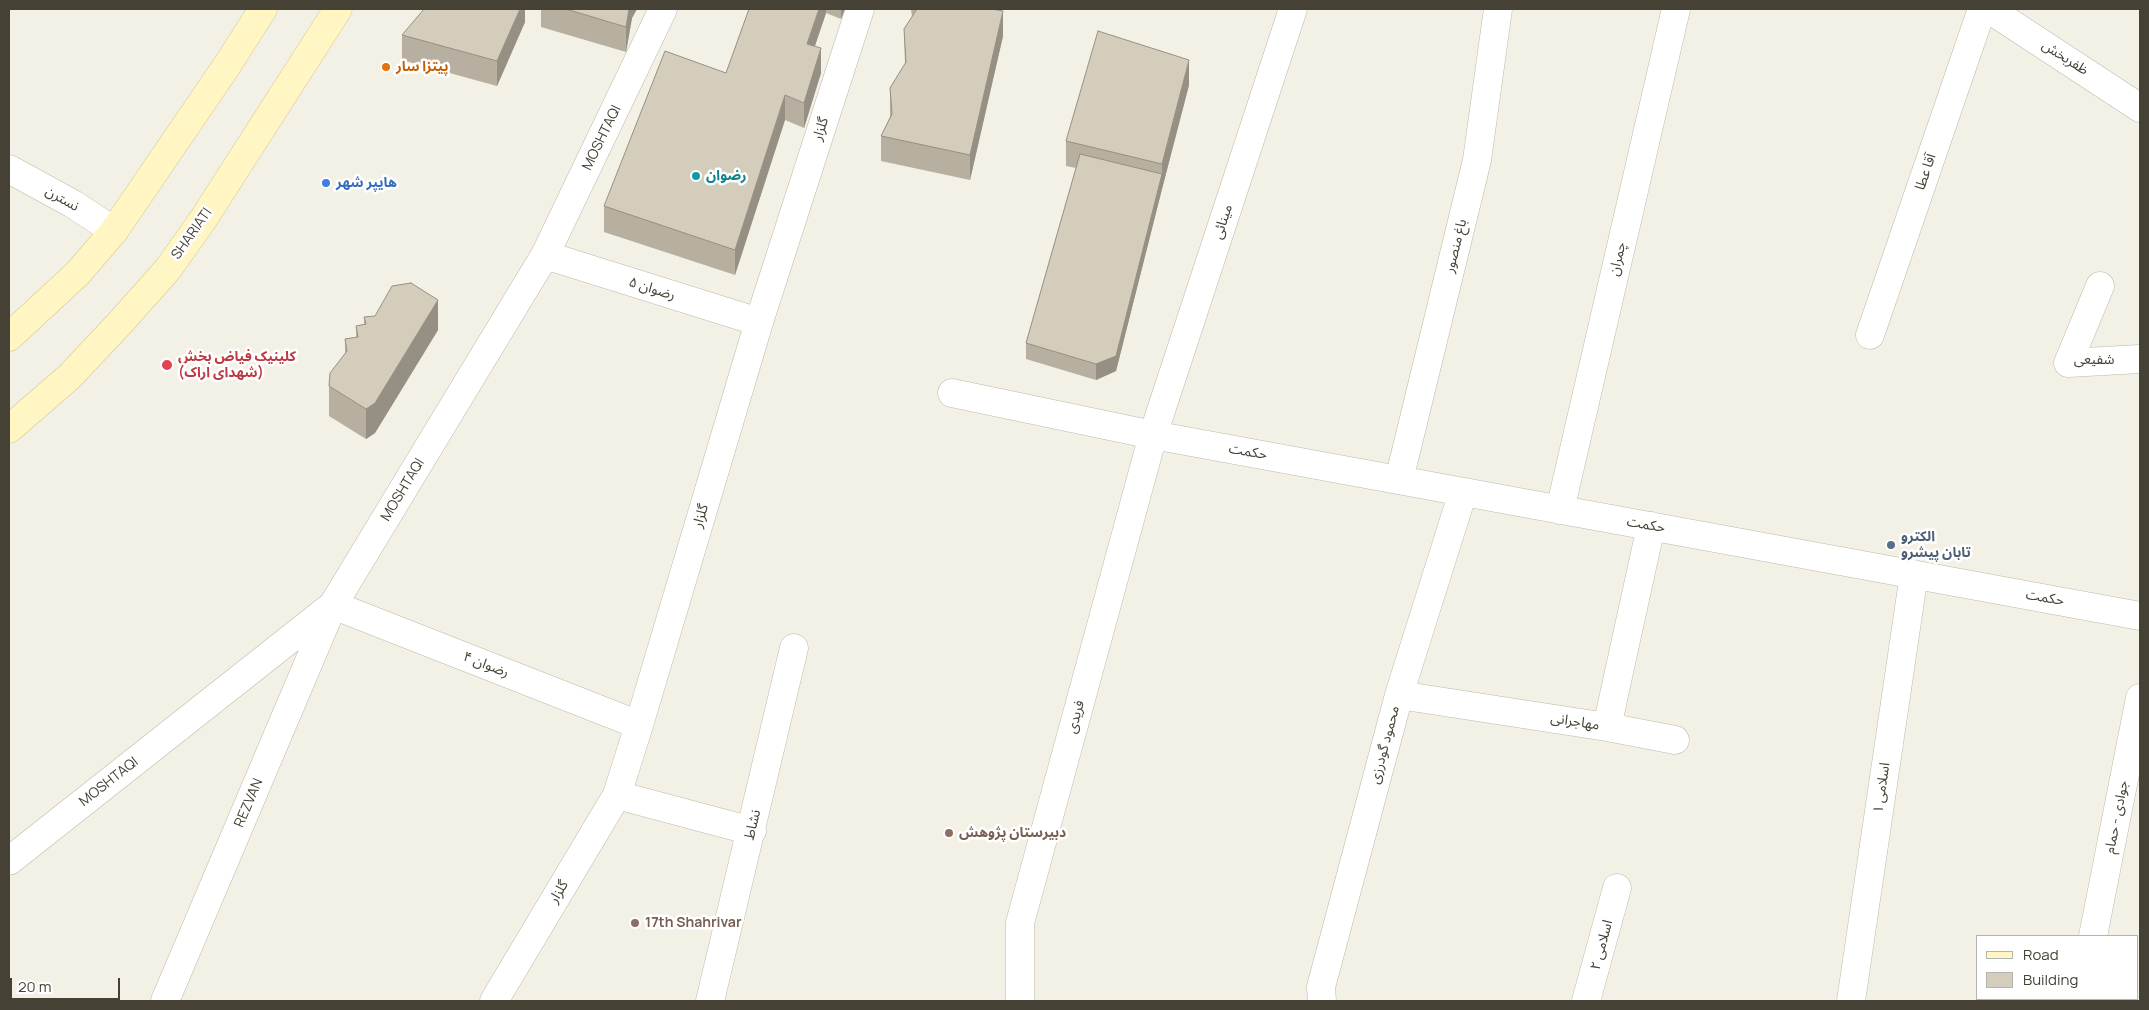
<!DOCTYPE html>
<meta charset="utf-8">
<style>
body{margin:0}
#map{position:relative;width:2149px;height:1010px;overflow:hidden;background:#f3f0e5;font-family:Manrope,sans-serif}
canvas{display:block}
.frame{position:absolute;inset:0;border:10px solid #464135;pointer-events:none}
.legend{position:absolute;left:1976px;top:935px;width:162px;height:65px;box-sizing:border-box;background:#fff;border:1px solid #b5b3ae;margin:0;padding:6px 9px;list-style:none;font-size:15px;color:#464135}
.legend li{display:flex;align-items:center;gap:10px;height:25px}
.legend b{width:25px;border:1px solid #b5b3ae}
.scale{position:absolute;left:10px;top:978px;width:110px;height:22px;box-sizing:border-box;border:2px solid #464135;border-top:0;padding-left:6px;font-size:15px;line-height:18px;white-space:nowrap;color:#464135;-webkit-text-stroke:4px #fff;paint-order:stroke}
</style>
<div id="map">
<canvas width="2149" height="1010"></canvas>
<div class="frame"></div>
<ul class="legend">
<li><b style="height:6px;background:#fff6c3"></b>Road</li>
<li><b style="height:14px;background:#d5cdbb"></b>Building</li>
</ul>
<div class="scale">20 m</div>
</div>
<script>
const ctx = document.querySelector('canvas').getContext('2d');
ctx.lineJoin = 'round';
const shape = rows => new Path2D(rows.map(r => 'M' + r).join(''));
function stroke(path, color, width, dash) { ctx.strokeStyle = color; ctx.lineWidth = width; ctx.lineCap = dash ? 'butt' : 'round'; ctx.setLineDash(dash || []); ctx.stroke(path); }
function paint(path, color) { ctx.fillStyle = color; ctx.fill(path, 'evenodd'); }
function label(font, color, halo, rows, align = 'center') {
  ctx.font = font + ' Manrope,"Noto Sans Arabic",sans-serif'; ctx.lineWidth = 5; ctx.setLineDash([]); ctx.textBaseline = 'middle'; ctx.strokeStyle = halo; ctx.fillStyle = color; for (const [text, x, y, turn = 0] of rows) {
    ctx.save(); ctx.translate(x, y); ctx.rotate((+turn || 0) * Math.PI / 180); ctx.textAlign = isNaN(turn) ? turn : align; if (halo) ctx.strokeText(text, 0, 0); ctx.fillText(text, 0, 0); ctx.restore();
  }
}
const street = shape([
 [1989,9,2140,108],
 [9,169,73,204,114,231],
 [545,255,759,322],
 [2100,286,2068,363,2140,359],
 [1870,335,1982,9],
 [952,393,1153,435,2140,616],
 [1399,480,1477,160,1498,9],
 [1560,510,1676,9],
 [1399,695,1607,727,1651,526],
 [1607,727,1675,740],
 [617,795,752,831],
 [9,861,333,605,545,255,663,9],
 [2093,936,2140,698],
 [165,1001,333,605,639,725],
 [494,1001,617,795,639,725,759,322,860,9],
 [710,1001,794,648],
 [1020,1001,1020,923,1153,435,1293,9],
 [1322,1001,1321,987,1399,695,1463,492],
 [1586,1001,1617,888],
 [1851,1001,1914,574],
 [2080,1001,2080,999]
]);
const secondary = shape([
 [9,337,78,273,114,231,226,67,263,9],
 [9,429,69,377,119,324,168,269,204,218,338,9]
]);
const wall = shape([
 [525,9,525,22,497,86,402,60,402,35],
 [541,9,637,9,632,18,626,52,541,27],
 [749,9,845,9,841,19,826,13,815,46,821,73,804,128,785,120,735,275,604,232,604,206,726,73],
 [911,9,992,9,1003,36,970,180,881,161,881,136,890,117,890,88,905,65,904,29,912,17],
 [1189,85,1162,189,1116,371,1096,380,1026,359,1026,343,1076,168,1066,166,1066,141],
 [364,317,438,330,375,433,366,439,329,416,329,386,345,354,345,339,356,337,356,326,364,325]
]);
const shadedWall = shape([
 [520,9,525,9,525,22,497,86,497,61],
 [629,9,637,9,632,18,626,52,626,27],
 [819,9,826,9,826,13,807,69,807,44],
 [841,9,845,9,841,19],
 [1003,11,1003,36,970,180,970,155],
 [821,48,821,73,804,128,804,103],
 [1189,60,1189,85,1162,189,1116,371,1096,380,1096,364,1162,174,1162,164],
 [785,95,785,120,735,275,735,250],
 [438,300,438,330,375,433,366,439,366,409]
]);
const building = shape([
 [424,9,520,9,497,61,402,35,424,9],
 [566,9,629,9,626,27,566,9],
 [749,9,819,9,807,44,821,48,804,103,785,95,735,250,604,206,665,51,726,73,749,9],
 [917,9,992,9,1003,11,970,155,881,136,892,114,890,88,906,62,904,29,917,9],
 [1098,31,1189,60,1162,164,1066,141,1098,31],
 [1080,154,1162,174,1116,356,1096,364,1026,343,1080,154],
 [411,283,438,300,375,403,366,409,329,386,330,373,347,351,345,339,358,337,356,326,366,324,364,317,375,316,392,286,411,283]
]);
const markers = [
 [386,67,5,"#e8710a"],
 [696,176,5,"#0f9aa8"],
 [326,183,5,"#3f7fe0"],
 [167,365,6,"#e0444e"],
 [1891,545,5,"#5c6f8a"],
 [949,833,5,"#8d6e63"],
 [635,923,5,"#8d6e63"]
];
const streetNames = [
 ["ظفربخش",2065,58,33],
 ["گلزار",821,129,-72],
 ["MOSHTAQI",602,138,-64],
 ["آقا عطا",1926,172,-71],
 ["نسترن",62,199,30],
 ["مینائی",1223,222,-72],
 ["SHARIATI",192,234,-55],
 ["باغ منصور",1456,246,-76],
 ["چمران",1618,259,-77],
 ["رضوان ۵",652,289,17],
 ["شفیعی",2094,360],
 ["حکمت",1248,452,10],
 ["MOSHTAQI",403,490,-59],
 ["گلزار",701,516,-73],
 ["حکمت",1646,525,10],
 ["حکمت",2045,598,10],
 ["رضوان ۴",486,665,21],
 ["فریدی",1076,717,-75],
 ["مهاجرانی",1575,722,9],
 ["محمود گودرزی",1385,745,-75],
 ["MOSHTAQI",109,782,-38],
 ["اسلامی ۱",1882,788,-82],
 ["REZVAN",249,803,-67],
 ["جوادی - حمام",2117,817,-79],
 ["نشاط",753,825,-77],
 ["گلزار",559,892,-59],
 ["اسلامی ۲",1602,945,-75]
];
const foodNames = [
 ["پیتزا سار",396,67]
];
const cultureNames = [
 ["رضوان",706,176]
];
const shopNames = [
 ["هایپر شهر",336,183]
];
const healthNames = [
 ["کلینیک فیاض بخش",178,357],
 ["(شهدای اراک)",178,373]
];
const serviceNames = [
 ["الکترو",1901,537],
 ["تابان پیشرو",1901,553]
];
const educationNames = [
 ["دبیرستان پژوهش",959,833],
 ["17th Shahrivar",645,923]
];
stroke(street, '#beb9a8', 29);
stroke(secondary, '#d4c994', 29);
stroke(street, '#fff', 28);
stroke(secondary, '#fff6c3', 28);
paint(wall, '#b7b0a1');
paint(shadedWall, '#959083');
paint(building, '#d5cdbb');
stroke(building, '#959083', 1);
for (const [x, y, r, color] of markers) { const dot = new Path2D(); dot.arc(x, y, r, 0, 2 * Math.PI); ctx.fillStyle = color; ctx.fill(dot); stroke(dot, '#fff', 2); }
label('14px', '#464135', '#fff', streetNames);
label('bold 14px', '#c56008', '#fff', foodNames, 'left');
label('bold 14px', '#0d838f', '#fff', cultureNames, 'left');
label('bold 14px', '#366cbe', '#fff', shopNames, 'left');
label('bold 14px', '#be3a42', '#fff', healthNames, 'left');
label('bold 14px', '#4e5e75', '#fff', serviceNames, 'left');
label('bold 14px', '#785e54', '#fff', educationNames, 'left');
</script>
